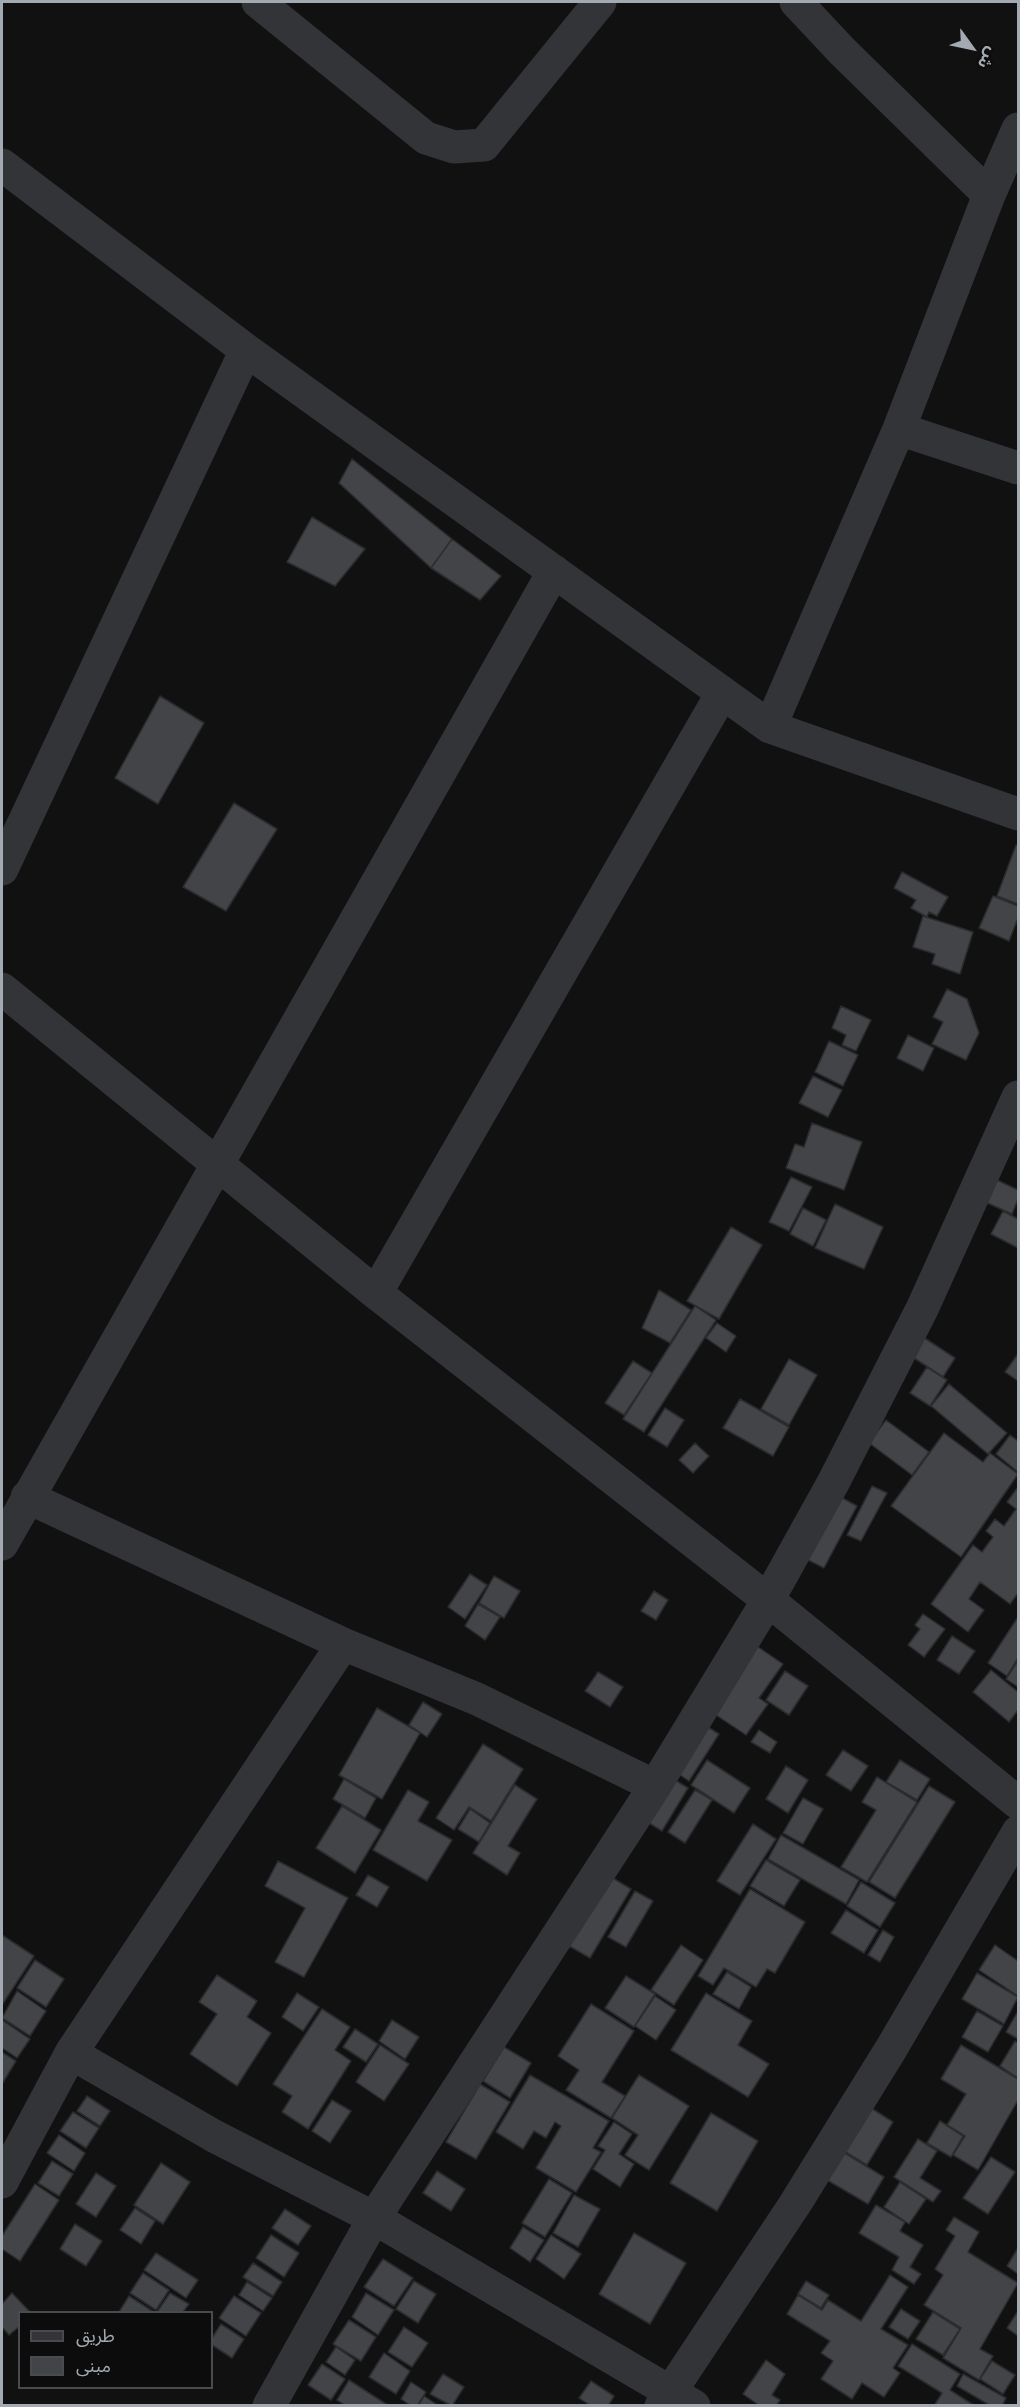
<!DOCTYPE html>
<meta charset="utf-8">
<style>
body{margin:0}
#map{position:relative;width:1020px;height:2407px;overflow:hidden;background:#111112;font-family:Jost,"Noto Sans Arabic",sans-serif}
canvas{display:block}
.frame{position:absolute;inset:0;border:3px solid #a4aab1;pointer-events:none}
.legend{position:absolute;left:18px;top:2311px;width:195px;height:78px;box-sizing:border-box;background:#0c0c0d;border:2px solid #494b4f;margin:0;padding:8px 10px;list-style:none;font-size:18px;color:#a4aab1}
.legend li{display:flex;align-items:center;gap:12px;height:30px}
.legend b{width:30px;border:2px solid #494b4f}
.north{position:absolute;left:942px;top:18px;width:60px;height:60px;-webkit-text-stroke:4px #0c0c0d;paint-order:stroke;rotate:123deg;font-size:16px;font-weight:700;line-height:24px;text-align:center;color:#a4aab1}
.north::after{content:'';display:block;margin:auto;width:21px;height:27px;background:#a4aab1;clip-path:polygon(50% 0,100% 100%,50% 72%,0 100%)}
</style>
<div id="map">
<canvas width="1020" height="2407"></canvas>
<div class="frame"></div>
<ul class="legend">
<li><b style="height:8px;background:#333437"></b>طريق</li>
<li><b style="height:16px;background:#434447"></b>مبنى</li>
</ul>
<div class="north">ش</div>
</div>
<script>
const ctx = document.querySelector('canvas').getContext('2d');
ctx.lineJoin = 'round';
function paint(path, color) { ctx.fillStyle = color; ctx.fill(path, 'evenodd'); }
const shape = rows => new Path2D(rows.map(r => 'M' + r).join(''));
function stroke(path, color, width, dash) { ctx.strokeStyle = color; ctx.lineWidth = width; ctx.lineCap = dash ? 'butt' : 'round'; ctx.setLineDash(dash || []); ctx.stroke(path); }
const building = shape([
 [352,459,452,539,431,568,339,483,352,459],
 [312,517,365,549,335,586,287,562,312,517],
 [452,539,501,576,480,600,431,568,452,539],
 [160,696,204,723,158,804,115,778,160,696],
 [234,803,277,829,226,911,183,887,234,803],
 [1016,845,1018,846,1018,904,997,896,1016,845],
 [902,872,948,897,937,916,929,912,927,917,911,908,916,900,894,888,902,872],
 [993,896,1018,906,1018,918,1009,941,979,928,993,896],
 [923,916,973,932,960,974,932,964,935,954,913,947,923,916],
 [947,989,967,999,979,1033,966,1060,932,1044,943,1022,933,1017,947,989],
 [841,1006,871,1020,856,1051,842,1045,846,1035,832,1028,841,1006],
 [908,1035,934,1048,923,1071,897,1058,908,1035],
 [829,1041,858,1055,843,1086,815,1072,829,1041],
 [813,1076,842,1090,828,1117,799,1103,813,1076],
 [812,1123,862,1142,844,1190,786,1168,795,1144,804,1147,812,1123],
 [976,1170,1018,1190,1018,1199,1012,1214,965,1193,976,1170],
 [791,1177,812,1187,789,1231,769,1222,791,1177],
 [835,1204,883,1227,864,1269,815,1248,835,1204],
 [803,1208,826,1220,813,1246,790,1234,803,1208],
 [1003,1211,1018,1219,1018,1248,991,1234,1003,1211],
 [731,1227,762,1245,719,1319,687,1301,731,1227],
 [659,1290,691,1310,670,1343,642,1328,659,1290],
 [695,1306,716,1320,644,1432,623,1419,695,1306],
 [717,1323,736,1336,726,1352,706,1338,717,1323],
 [923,1337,955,1358,943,1377,911,1356,923,1337],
 [1018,1354,1018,1381,1005,1372,1018,1354],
 [789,1359,817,1375,789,1425,761,1409,789,1359],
 [633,1361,652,1373,624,1415,605,1403,633,1361],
 [927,1367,947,1380,930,1406,910,1393,927,1367],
 [949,1384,1007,1433,988,1454,931,1406,949,1384],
 [740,1399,789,1427,773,1456,723,1428,740,1399],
 [665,1408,684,1420,667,1447,648,1435,665,1408],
 [886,1420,929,1452,912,1475,869,1443,886,1420],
 [944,1433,983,1462,990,1453,1018,1474,961,1557,891,1506,944,1433],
 [1010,1435,1018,1441,1018,1472,996,1454,1010,1435],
 [695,1443,709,1456,693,1473,679,1460,695,1443],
 [872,1486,887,1493,861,1541,847,1535,872,1486],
 [1018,1487,1018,1593,1010,1604,980,1582,969,1599,984,1610,968,1632,931,1604,973,1545,982,1552,993,1537,986,1531,995,1519,1004,1526,1016,1509,1007,1502,1018,1487],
 [833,1493,857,1506,824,1568,800,1556,833,1493],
 [470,1574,487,1585,465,1619,448,1607,470,1574],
 [494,1576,520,1591,504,1618,479,1603,494,1576],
 [654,1591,668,1600,656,1620,641,1611,654,1591],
 [478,1604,500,1617,485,1640,465,1626,478,1604],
 [923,1614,945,1629,924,1657,908,1645,920,1629,915,1625,923,1614],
 [1018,1617,1018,1658,1007,1676,988,1663,1018,1617],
 [952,1636,975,1651,959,1674,937,1660,952,1636],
 [745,1638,783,1664,759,1698,768,1704,746,1735,707,1709,745,1638],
 [1018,1661,1018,1687,1006,1679,1018,1661],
 [991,1670,1018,1692,1018,1710,1009,1722,973,1692,991,1670],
 [785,1671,808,1686,789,1715,766,1700,785,1671],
 [598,1672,623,1687,610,1707,585,1691,598,1672],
 [423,1702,442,1714,427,1737,409,1725,423,1702],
 [377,1708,420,1733,382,1799,339,1775,377,1708],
 [695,1719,719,1734,689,1781,665,1765,695,1719],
 [759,1730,777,1742,770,1753,751,1742,759,1730],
 [483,1744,523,1769,491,1821,469,1807,454,1830,436,1818,483,1744],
 [843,1750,868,1766,851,1791,826,1775,843,1750],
 [707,1760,750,1788,734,1813,691,1785,707,1760],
 [900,1760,930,1779,917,1800,886,1782,900,1760],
 [786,1766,808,1780,788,1813,766,1799,786,1766],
 [662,1772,688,1788,662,1831,636,1815,662,1772],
 [877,1777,917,1802,867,1882,841,1867,876,1810,862,1802,877,1777],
 [344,1779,376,1798,365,1818,333,1799,344,1779],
 [515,1785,537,1799,508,1846,520,1853,507,1875,473,1853,515,1785],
 [929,1786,955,1802,895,1898,869,1882,929,1786],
 [408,1790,429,1802,418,1821,452,1840,427,1881,373,1850,408,1790],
 [695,1790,712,1800,685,1843,668,1832,695,1790],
 [803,1798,823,1809,803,1844,783,1833,803,1798],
 [342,1806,381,1830,355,1873,316,1848,342,1806],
 [470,1809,490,1823,479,1842,458,1829,470,1809],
 [753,1824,776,1839,740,1895,717,1881,753,1824],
 [781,1835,859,1880,846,1904,768,1859,781,1835],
 [766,1860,800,1880,784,1906,750,1886,766,1860],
 [278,1861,348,1898,304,1977,275,1962,305,1908,265,1886,278,1861],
 [606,1874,631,1889,590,1958,564,1943,606,1874],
 [368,1875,389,1887,377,1907,356,1895,368,1875],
 [861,1882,895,1903,880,1927,847,1906,861,1882],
 [750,1889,805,1922,775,1973,767,1969,756,1987,724,1968,713,1985,698,1976,750,1889],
 [635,1891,653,1901,626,1947,608,1937,635,1891],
 [846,1910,878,1930,864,1953,831,1933,846,1910],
 [883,1930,894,1937,880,1962,868,1955,883,1930],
 [2,1935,34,1956,2,2005,2,1935],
 [681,1945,703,1960,674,2005,651,1990,681,1945],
 [995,1945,1018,1961,1018,1996,979,1970,995,1945],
 [35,1960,64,1979,46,2007,17,1988,35,1960],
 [727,1972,751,1987,739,2009,713,1994,727,1972],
 [977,1973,1018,1997,1004,2024,962,1999,977,1973],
 [217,1975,257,2001,247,2017,271,2033,237,2086,190,2054,217,2014,199,2002,217,1975],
 [626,1976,655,1994,634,2027,605,2008,626,1976],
 [17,1991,46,2011,30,2036,2,2018,17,1991],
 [297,1993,319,2007,303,2031,282,2017,297,1993],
 [706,1993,752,2021,738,2045,769,2064,748,2097,671,2050,706,1993],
 [655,1996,676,2010,656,2040,635,2026,655,1996],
 [591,2004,634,2031,602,2082,625,2096,611,2118,566,2090,579,2070,558,2056,591,2004],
 [322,2009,350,2027,335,2050,351,2061,308,2129,282,2112,292,2096,273,2084,322,2009],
 [977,2011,1003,2026,988,2052,962,2037,977,2011],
 [1018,2011,1018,2039,1006,2032,1018,2011],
 [2,2020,30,2039,17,2058,2,2048,2,2020],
 [392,2020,419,2037,405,2059,379,2041,392,2020],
 [355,2029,378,2044,366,2062,343,2047,355,2029],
 [1015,2041,1018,2043,1018,2078,1000,2066,1015,2041],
 [380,2045,409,2064,384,2101,356,2082,380,2045],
 [961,2045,1018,2079,1018,2100,978,2170,953,2155,965,2136,947,2125,966,2094,941,2079,961,2045],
 [504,2047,531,2063,510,2098,483,2081,504,2047],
 [2,2052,16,2061,2,2084,2,2052],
 [530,2075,609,2121,593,2148,601,2152,576,2192,536,2168,561,2126,555,2122,546,2138,534,2131,523,2149,496,2132,530,2075],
 [639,2075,689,2106,649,2170,625,2155,638,2135,612,2118,639,2075],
 [480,2084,510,2102,476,2159,446,2142,480,2084],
 [87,2096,110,2111,100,2126,77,2111,87,2096],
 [332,2100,351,2111,330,2143,312,2131,332,2100],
 [871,2108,893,2122,867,2165,844,2151,871,2108],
 [73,2112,99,2128,86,2148,60,2131,73,2112],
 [711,2113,758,2141,717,2211,670,2183,711,2113],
 [940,2121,963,2136,951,2157,927,2143,940,2121],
 [614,2122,632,2134,619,2154,634,2164,620,2187,593,2169,605,2150,598,2146,614,2122],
 [59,2135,85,2153,74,2171,47,2153,59,2135],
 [918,2139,937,2151,920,2178,941,2191,933,2202,894,2177,918,2139],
 [843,2152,884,2177,868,2204,827,2180,843,2152],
 [991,2157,1015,2172,988,2214,963,2198,991,2157],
 [52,2161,73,2174,59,2196,38,2183,52,2161],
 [161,2163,190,2182,163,2224,134,2205,161,2163],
 [437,2171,465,2189,451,2211,423,2193,437,2171],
 [96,2173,116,2186,96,2217,76,2204,96,2173],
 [549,2179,572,2193,545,2237,522,2223,549,2179],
 [900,2182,926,2199,909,2224,884,2207,900,2182],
 [35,2184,59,2200,20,2261,2,2249,2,2236,35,2184],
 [574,2195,600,2209,578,2247,553,2233,574,2195],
 [876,2205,905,2222,900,2231,923,2245,910,2267,921,2274,914,2284,892,2270,899,2257,859,2233,876,2205],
 [135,2208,155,2221,141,2244,120,2230,135,2208],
 [285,2209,311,2226,298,2245,272,2228,285,2209],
 [954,2217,979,2232,968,2252,1018,2283,980,2349,993,2356,979,2380,943,2358,961,2328,924,2305,943,2275,935,2269,955,2236,946,2230,954,2217],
 [75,2224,102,2241,86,2266,60,2249,75,2224],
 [523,2227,544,2240,530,2262,510,2248,523,2227],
 [634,2233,686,2263,650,2324,599,2294,634,2233],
 [271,2235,299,2253,284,2277,256,2258,271,2235],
 [551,2235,581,2254,564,2279,536,2259,551,2235],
 [1018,2248,1018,2274,1007,2266,1018,2248],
 [156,2253,198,2280,186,2298,144,2270,156,2253],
 [383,2259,413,2278,394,2306,364,2287,383,2259],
 [253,2263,282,2282,273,2296,243,2277,253,2263],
 [143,2273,169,2290,156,2310,130,2293,143,2273],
 [890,2275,908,2287,881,2329,908,2345,893,2368,900,2373,884,2397,862,2383,852,2399,821,2379,833,2361,821,2353,830,2341,787,2314,798,2295,822,2310,828,2300,861,2321,890,2275],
 [414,2281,436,2294,418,2323,396,2309,414,2281],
 [806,2281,829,2295,821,2308,798,2294,806,2281],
 [247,2282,272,2298,263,2311,239,2295,247,2282],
 [12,2293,30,2312,20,2312,20,2326,9,2335,2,2327,2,2304,12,2293],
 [170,2293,189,2304,183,2312,157,2312,170,2293],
 [366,2293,394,2310,378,2335,352,2317,366,2293],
 [129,2296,154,2312,119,2312,129,2296],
 [234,2296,261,2313,246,2336,219,2318,234,2296],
 [901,2309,920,2321,908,2339,889,2327,901,2309],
 [1018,2311,1018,2336,1007,2328,1018,2311],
 [933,2312,960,2329,943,2355,916,2339,933,2312],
 [349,2320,376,2337,361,2361,333,2344,349,2320],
 [221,2324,244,2339,232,2358,212,2345,212,2338,221,2324],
 [404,2327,428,2343,412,2367,388,2352,404,2327],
 [912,2344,960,2374,950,2390,975,2406,934,2406,942,2393,898,2366,912,2344],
 [336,2347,355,2360,345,2375,326,2362,336,2347],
 [384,2353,410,2371,396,2394,369,2377,384,2353],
 [766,2360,785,2374,772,2395,780,2400,776,2406,760,2406,743,2394,766,2360],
 [992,2361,1015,2375,1003,2394,980,2379,992,2361],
 [322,2364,345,2379,331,2400,308,2385,322,2364],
 [443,2374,464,2387,452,2406,430,2394,443,2374],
 [963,2374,1006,2398,1002,2406,991,2406,957,2386,963,2374],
 [349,2380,389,2406,346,2406,337,2400,349,2380],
 [591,2381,614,2396,608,2406,591,2406,579,2398,591,2381],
 [411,2382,426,2392,417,2406,411,2406,401,2399,411,2382],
 [424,2396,439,2406,418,2406,424,2396]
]);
const minor = shape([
 [258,2,426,138,454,147,484,145,600,2],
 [796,2,842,51,989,195],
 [2,165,246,350,770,727,1018,814],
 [899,429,1018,468],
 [770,727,899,429,989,195,1018,129],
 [2,869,246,350],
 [2,989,376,1293,768,1600,1018,1803],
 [376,1293,721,695],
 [27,1497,343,1644,477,1699,655,1786],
 [2,1544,554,571],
 [71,2053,214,2136,374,2218,694,2406],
 [2,2182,71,2053,343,1644],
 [269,2406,374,2218,655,1786,768,1600,833,1483,922,1309,1018,1097],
 [661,2406,795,2204,891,2049,1018,1832]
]);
paint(building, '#434447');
stroke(building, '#2b2c2e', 1.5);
stroke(minor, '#333437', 33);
</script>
